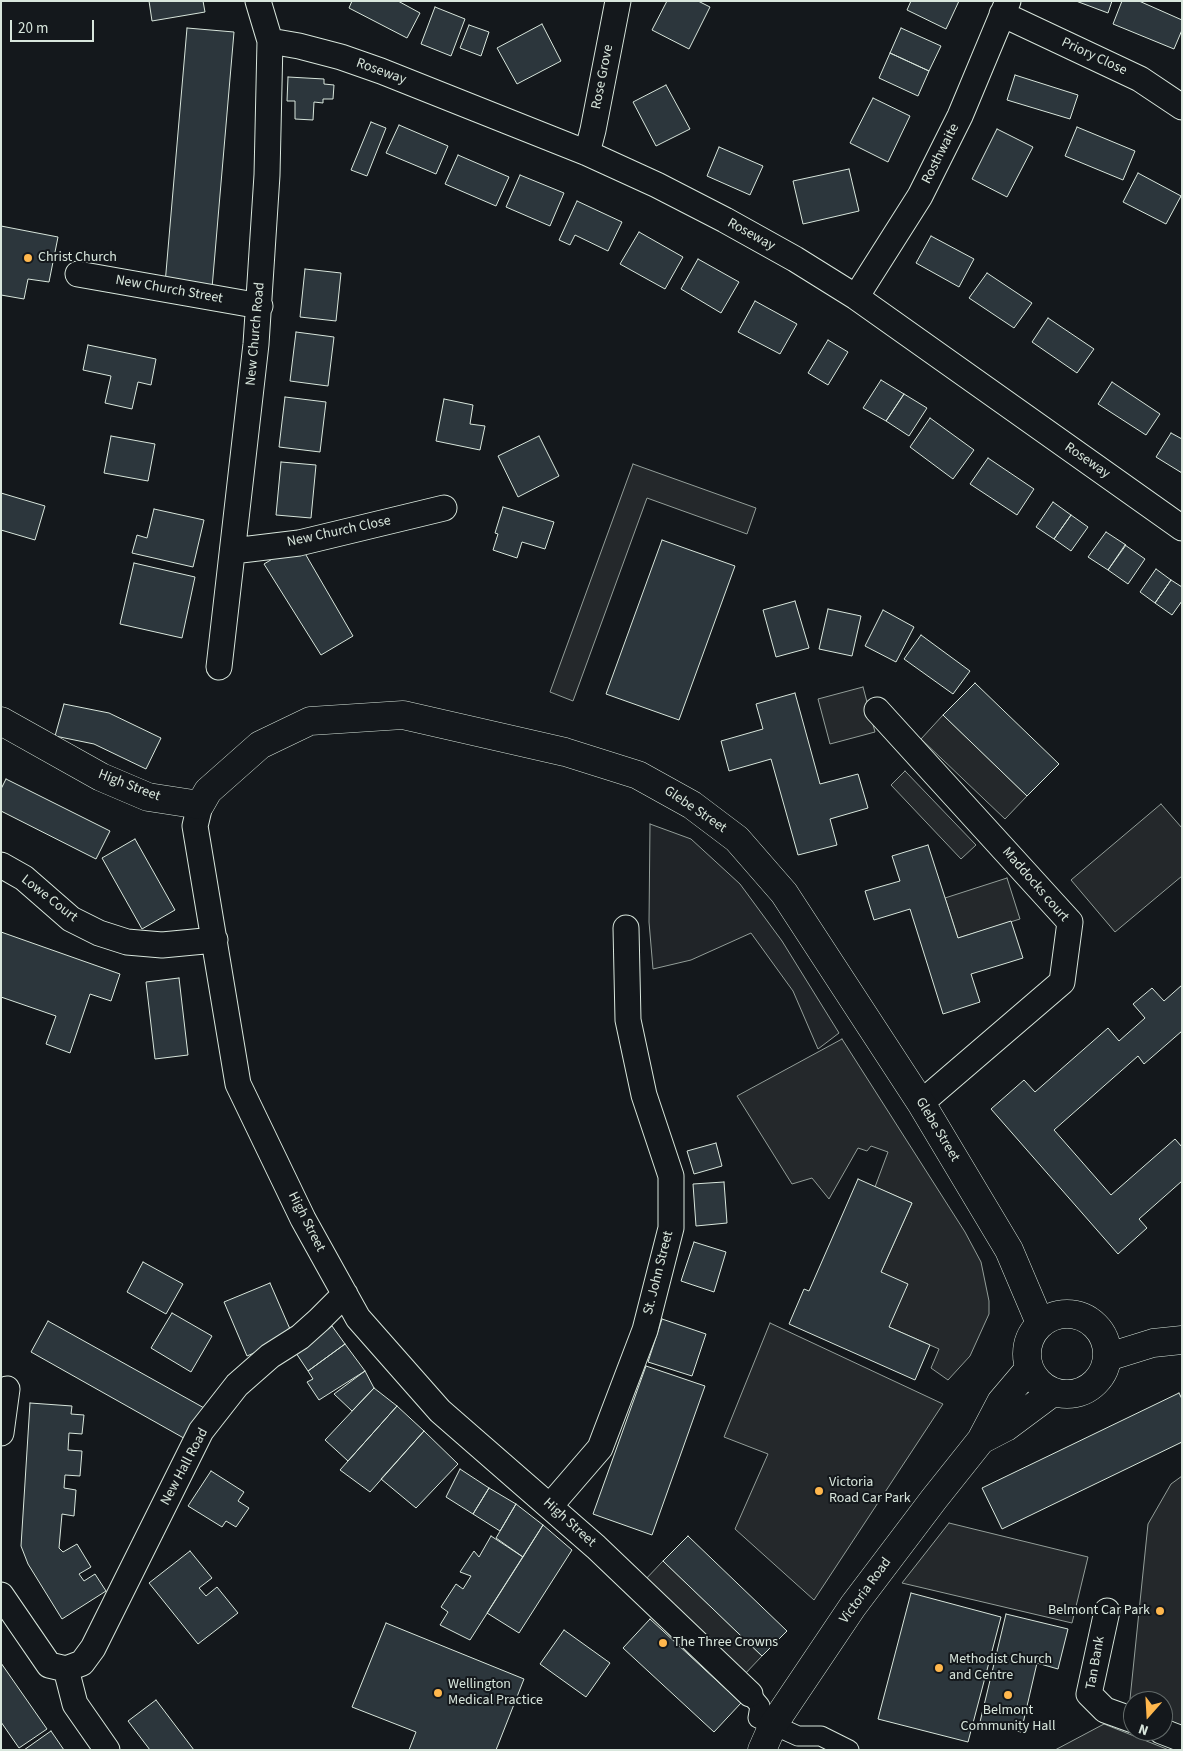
<!DOCTYPE html>
<style>
body{margin:0}
#map{position:relative;width:1183px;height:1751px;overflow:hidden;background:#14181c;font-family:"Source Sans 3",sans-serif}
canvas{display:block}
.frame{position:absolute;inset:0;border:2px solid #d8e6dc;pointer-events:none}
.north{position:absolute;left:1123px;top:1691px;width:50px;height:50px;box-sizing:border-box;background:#14181c;border:1px solid #626a69;border-radius:50%;rotate:199deg;font-size:14px;font-weight:700;line-height:20px;text-align:center;color:#d8e6dc}
.north::after{content:'';display:block;margin:auto;width:18px;height:22px;background:#ffb74d;clip-path:polygon(50% 0,100% 100%,50% 72%,0 100%)}
.scale{position:absolute;left:10px;top:20px;width:84px;height:22px;box-sizing:border-box;border:2px solid #d8e6dc;border-top:0;padding-left:6px;font-size:15px;line-height:18px;white-space:nowrap;color:#d8e6dc;-webkit-text-stroke:4px #14181c;paint-order:stroke}
</style>
<div id="map">
<canvas width="1183" height="1751"></canvas>
<div class="frame"></div>
<div class="north">N</div>
<div class="scale">20 m</div>
</div>
<script>
const ctx = document.querySelector('canvas').getContext('2d');
ctx.lineJoin = 'round';
function paint(path, color) { ctx.fillStyle = color; ctx.fill(path, 'evenodd'); }
const shape = rows => new Path2D(rows.map(r => 'M' + r).join(''));
function stroke(path, color, width, dash) { ctx.strokeStyle = color; ctx.lineWidth = width; ctx.lineCap = dash ? 'butt' : 'round'; ctx.setLineDash(dash || []); ctx.stroke(path); }
function label(font, color, halo, rows, align = 'center') {
  ctx.font = font + ' "Source Sans 3",sans-serif'; ctx.lineWidth = 4; ctx.setLineDash([]); ctx.textBaseline = 'middle'; ctx.strokeStyle = halo; ctx.fillStyle = color; for (const [text, x, y, turn = 0] of rows) {
    ctx.save(); ctx.translate(x, y); ctx.rotate((+turn || 0) * Math.PI / 180); ctx.textAlign = isNaN(turn) ? turn : align; if (halo) ctx.strokeText(text, 0, 0); ctx.fillText(text, 0, 0); ctx.restore();
  }
}
const green = shape([
 [650,824,691,839,740,884,782,941,839,1033,818,1049,793,991,751,933,691,960,653,969,649,922,650,824]
]);
const parking = shape([
 [633,464,756,508,747,534,647,498,573,701,550,692,633,464],
 [863,687,875,732,830,744,818,699,863,687],
 [943,715,1027,796,1005,819,921,739,943,715],
 [905,771,976,845,961,859,891,785,905,771],
 [1161,804,1182,828,1182,876,1115,932,1071,880,1161,804],
 [1007,878,1020,919,958,938,945,898,1007,878],
 [842,1039,965,1232,981,1262,989,1301,989,1314,970,1356,948,1380,931,1368,939,1349,889,1327,881,1272,912,1203,875,1187,888,1152,871,1146,867,1151,858,1148,829,1199,812,1178,792,1184,737,1096,842,1039],
 [770,1323,943,1404,814,1600,735,1529,768,1454,724,1437,770,1323],
 [1182,1476,1182,1726,1163,1717,1163,1701,1134,1701,1130,1699,1148,1524,1171,1484,1182,1476],
 [949,1523,1088,1557,1072,1623,902,1583,949,1523],
 [663,1561,762,1656,743,1676,643,1582,663,1561],
 [1104,1724,1169,1750,1055,1750,1104,1724]
]);
const building = shape([
 [149,1,203,1,205,12,152,21,149,1],
 [352,1,398,1,420,13,407,38,349,8,352,1],
 [667,1,698,1,710,7,689,49,652,30,667,1],
 [911,1,959,1,946,29,907,10,911,1],
 [1076,1,1112,1,1108,13,1076,1],
 [1122,1,1139,1,1182,20,1182,30,1174,49,1113,24,1122,1],
 [435,7,465,19,451,56,421,44,435,7],
 [542,24,561,61,517,84,497,48,542,24],
 [469,25,489,32,481,56,460,48,469,25],
 [187,28,234,32,212,288,165,284,187,28],
 [901,28,941,46,929,71,890,53,901,28],
 [890,53,929,71,918,96,879,78,890,53],
 [1015,75,1078,95,1070,119,1007,100,1015,75],
 [288,77,324,79,324,84,334,85,333,99,323,99,323,103,314,102,313,120,295,119,295,101,287,101,288,77],
 [666,85,690,129,656,146,633,102,666,85],
 [873,98,910,116,888,162,850,143,873,98],
 [371,122,386,128,367,176,351,170,371,122],
 [399,125,448,146,436,174,386,153,399,125],
 [1077,127,1135,151,1123,180,1065,156,1077,127],
 [997,129,1033,147,1007,197,972,179,997,129],
 [719,147,763,166,750,195,707,176,719,147],
 [458,155,509,177,496,206,445,184,458,155],
 [849,169,859,211,803,224,793,181,849,169],
 [1138,173,1181,196,1166,224,1123,202,1138,173],
 [520,175,564,193,550,226,506,207,520,175],
 [577,201,622,222,608,251,575,235,570,245,559,240,577,201],
 [1,226,58,237,49,282,28,279,24,299,1,295,1,226],
 [639,232,683,257,665,289,620,264,639,232],
 [931,236,974,259,959,287,916,263,931,236],
 [698,259,739,282,721,313,681,289,698,259],
 [305,269,341,273,336,321,300,317,305,269],
 [987,273,1032,303,1014,328,969,298,987,273],
 [755,301,797,324,780,354,738,332,755,301],
 [1048,318,1094,349,1077,373,1032,342,1048,318],
 [296,332,334,337,328,386,290,381,296,332],
 [828,340,848,352,828,385,808,373,828,340],
 [88,345,156,359,151,385,138,382,132,409,105,403,111,376,83,370,88,345],
 [881,380,904,394,886,421,863,408,881,380],
 [1112,382,1160,414,1146,435,1098,404,1112,382],
 [904,394,927,408,909,436,886,421,904,394],
 [285,397,326,402,320,452,279,447,285,397],
 [444,399,473,405,470,424,485,426,480,450,436,441,444,399],
 [930,418,974,450,953,479,910,447,930,418],
 [1171,433,1182,439,1182,473,1156,457,1171,433],
 [111,436,155,444,148,481,104,473,111,436],
 [539,436,559,476,518,497,498,456,539,436],
 [988,458,1034,489,1017,515,970,484,988,458],
 [281,462,316,465,311,518,276,515,281,462],
 [1,493,45,506,35,540,1,530,1,493],
 [1053,502,1071,515,1054,539,1036,527,1053,502],
 [503,507,554,522,545,549,522,542,517,558,493,550,498,534,495,533,503,507],
 [154,509,204,520,193,567,132,553,137,535,147,538,154,509],
 [1071,515,1088,527,1071,551,1054,539,1071,515],
 [1106,532,1126,545,1108,570,1088,557,1106,532],
 [662,540,735,566,679,720,606,694,662,540],
 [299,543,353,636,321,655,264,564,299,543],
 [1125,545,1145,559,1128,584,1108,570,1125,545],
 [134,563,195,577,182,638,120,624,134,563],
 [1156,569,1171,580,1155,603,1140,592,1156,569],
 [1171,580,1182,587,1182,601,1172,615,1155,603,1171,580],
 [795,601,809,648,776,657,763,610,795,601],
 [828,609,861,616,852,656,819,649,828,609],
 [883,610,914,627,896,662,865,646,883,610],
 [921,635,970,671,953,694,904,659,921,635],
 [975,683,1059,764,1027,796,943,715,975,683],
 [795,693,820,784,858,774,868,808,830,819,837,845,798,855,771,759,729,771,721,741,763,729,756,704,795,693],
 [64,704,109,713,161,738,146,769,94,744,55,736,64,704],
 [6,779,110,831,96,859,1,811,1,789,6,779],
 [135,839,175,910,142,929,102,858,135,839],
 [928,845,958,938,1011,921,1023,958,971,974,980,1002,943,1014,910,909,874,920,865,891,900,881,892,856,928,845],
 [1,932,120,974,111,1001,90,994,70,1053,46,1044,56,1016,1,997,1,932],
 [179,978,188,1055,155,1059,146,982,179,978],
 [1182,985,1182,1031,1144,1064,1138,1056,1054,1130,1111,1195,1175,1139,1182,1147,1182,1181,1139,1219,1147,1228,1118,1254,991,1109,1024,1080,1035,1092,1108,1028,1119,1041,1145,1018,1133,1004,1152,988,1164,1001,1182,985],
 [716,1143,722,1166,694,1174,687,1151,716,1143],
 [858,1179,912,1203,881,1272,908,1284,889,1327,930,1345,915,1380,789,1324,804,1289,809,1291,858,1179],
 [724,1182,727,1223,696,1226,693,1184,724,1182],
 [694,1242,726,1252,714,1292,681,1281,694,1242],
 [143,1262,183,1284,166,1314,127,1292,143,1262],
 [270,1283,293,1336,247,1356,224,1302,270,1283],
 [172,1313,212,1336,191,1372,151,1348,172,1313],
 [662,1319,706,1334,692,1376,648,1362,662,1319],
 [48,1321,206,1409,189,1441,31,1352,48,1321],
 [332,1326,345,1344,308,1371,296,1353,332,1326],
 [345,1344,365,1371,319,1400,307,1382,313,1379,308,1371,345,1344],
 [646,1366,705,1386,652,1535,593,1514,646,1366],
 [365,1371,374,1388,352,1411,334,1394,365,1371],
 [374,1388,397,1406,348,1461,325,1440,374,1388],
 [1179,1393,1182,1399,1182,1442,1002,1529,982,1488,1179,1393],
 [30,1403,72,1406,71,1414,84,1415,82,1434,69,1433,68,1450,82,1451,80,1476,65,1475,64,1488,76,1490,74,1516,62,1514,59,1548,63,1552,77,1544,91,1567,79,1574,84,1581,95,1574,106,1591,62,1619,28,1564,21,1546,30,1403],
 [397,1406,424,1431,370,1492,340,1470,397,1406],
 [424,1431,458,1464,416,1508,381,1479,424,1431],
 [460,1469,489,1488,473,1514,446,1497,460,1469],
 [211,1471,244,1492,238,1501,249,1508,236,1527,226,1521,222,1527,188,1506,211,1471],
 [489,1488,516,1504,500,1531,473,1514,489,1488],
 [516,1504,543,1525,523,1557,496,1538,516,1504],
 [543,1525,572,1550,519,1633,487,1613,543,1525],
 [491,1536,523,1557,470,1640,440,1625,448,1612,441,1607,456,1584,463,1589,471,1576,460,1572,474,1551,479,1557,491,1536],
 [688,1536,787,1631,762,1656,663,1561,688,1536],
 [190,1551,212,1578,199,1588,206,1596,217,1587,238,1613,198,1644,149,1583,190,1551],
 [911,1593,1001,1617,968,1742,878,1719,911,1593],
 [1006,1614,1068,1629,1058,1669,1037,1663,1021,1732,980,1722,1006,1614],
 [650,1619,741,1703,714,1732,623,1648,650,1619],
 [386,1623,524,1679,496,1750,409,1750,416,1732,352,1707,386,1623],
 [564,1630,610,1663,586,1697,540,1664,564,1630],
 [1,1663,47,1729,19,1748,1,1722,1,1663],
 [156,1700,194,1750,150,1750,128,1721,156,1700],
 [51,1731,64,1750,24,1750,51,1731]
]);
const pedestrian = shape([
 [750,1694,760,1706,758,1718,798,1736,821,1736,849,1750]
]);
const minor = shape([
 [1002,14,1140,79,1182,107],
 [270,41,299,46,341,57,381,71,587,153,657,185,725,220,795,259,856,297,1182,528],
 [587,153,593,130,618,1],
 [78,274,260,306],
 [856,297,920,196,960,116,1008,1],
 [233,551,299,543,444,508],
 [219,667,256,344,267,175,270,41,258,1],
 [877,710,1070,922,1062,982,921,1103],
 [200,805,195,826,238,1084,303,1219,358,1318,440,1411,596,1547,750,1694],
 [1,865,24,878,71,919,99,933,127,942,162,945,215,940],
 [1,1433,7,1389],
 [550,1506,600,1448,645,1330,671,1228,671,1176,644,1095,628,1020,626,928],
 [1,1595,49,1665,66,1669],
 [1107,1611,1089,1694,1105,1710,1133,1720],
 [66,1669,82,1663,93,1648,201,1431,237,1385,270,1356,300,1337,319,1320,345,1294],
 [66,1669,75,1704,107,1750],
 [1161,1731,1182,1739]
]);
const tertiary = shape([
 [1,721,101,777,148,797,200,805,208,791,260,745,310,721,403,715,565,752,638,775,692,805,737,839,784,893,921,1103,1009,1250,1040,1323],
 '1027 1354a40 40 0 1 1 80 0a40 40 0 1 1-80 0Z',
 [1108,1357,1153,1343,1182,1340],
 [981,1440,1006,1427,1053,1392],
 [762,1750,773,1725,853,1606,934,1499,981,1440,1001,1402,1029,1369]
]);
const markers = [
 [28,258,5,"#ffb74d"],
 [819,1491,5,"#ffb74d"],
 [1160,1611,5,"#ffb74d"],
 [663,1643,5,"#ffb74d"],
 [939,1668,5,"#ffb74d"],
 [438,1693,5,"#ffb74d"],
 [1008,1695,5,"#ffb74d"]
];
const streetNames = [
 ["Priory Close",1094,57,25],
 ["Roseway",381,72,20],
 ["Rose Grove",603,77,-79],
 ["Rosthwaite",941,154,-63],
 ["Roseway",751,235,29],
 ["New Church Street",169,290,10],
 ["New Church Road",256,334,-85],
 ["Roseway",1087,461,35],
 ["New Church Close",339,532,-12],
 ["High Street",129,786,21],
 ["Glebe Street",695,810,34],
 ["Maddocks court",1035,885,49],
 ["Lowe Court",49,899,38],
 ["Glebe Street",937,1130,59],
 ["High Street",306,1222,63],
 ["St. John Street",659,1273,-76],
 ["New Hall Road",185,1467,-62],
 ["High Street",569,1523,42],
 ["Victoria Road",866,1591,-54],
 ["Tan Bank",1096,1663,-80]
];
const poiNames = [
 ["Christ Church",38,258],
 ["Victoria",829,1483],
 ["Road Car Park",829,1499],
 ["Belmont Car Park",1150,1611,"right"],
 ["The Three Crowns",673,1643],
 ["Methodist Church",949,1660],
 ["and Centre",949,1676],
 ["Wellington",448,1685],
 ["Medical Practice",448,1701],
 ["Belmont",1008,1711,"center"],
 ["Community Hall",1008,1727,"center"]
];
paint(green, '#202428');
stroke(green, '#939e99', 1);
paint(parking, '#24282b');
stroke(parking, '#939e99', 1);
paint(building, '#2c363c');
stroke(building, '#d8e6dc', 1);
stroke(pedestrian, '#d8e6dc', 21);
stroke(minor, '#d8e6dc', 27);
stroke(tertiary, '#d8e6dc', 29);
stroke(pedestrian, '#14181c', 19);
stroke(minor, '#14181c', 25);
stroke(tertiary, '#14181c', 28);
for (const [x, y, r, color] of markers) { const dot = new Path2D(); dot.arc(x, y, r, 0, 2 * Math.PI); ctx.fillStyle = color; ctx.fill(dot); stroke(dot, '#14181c', 2); }
label('14px', '#d8e6dc', '#14181c', streetNames);
label('14px', '#d8e6dc', '#14181c', poiNames, 'left');
</script>
